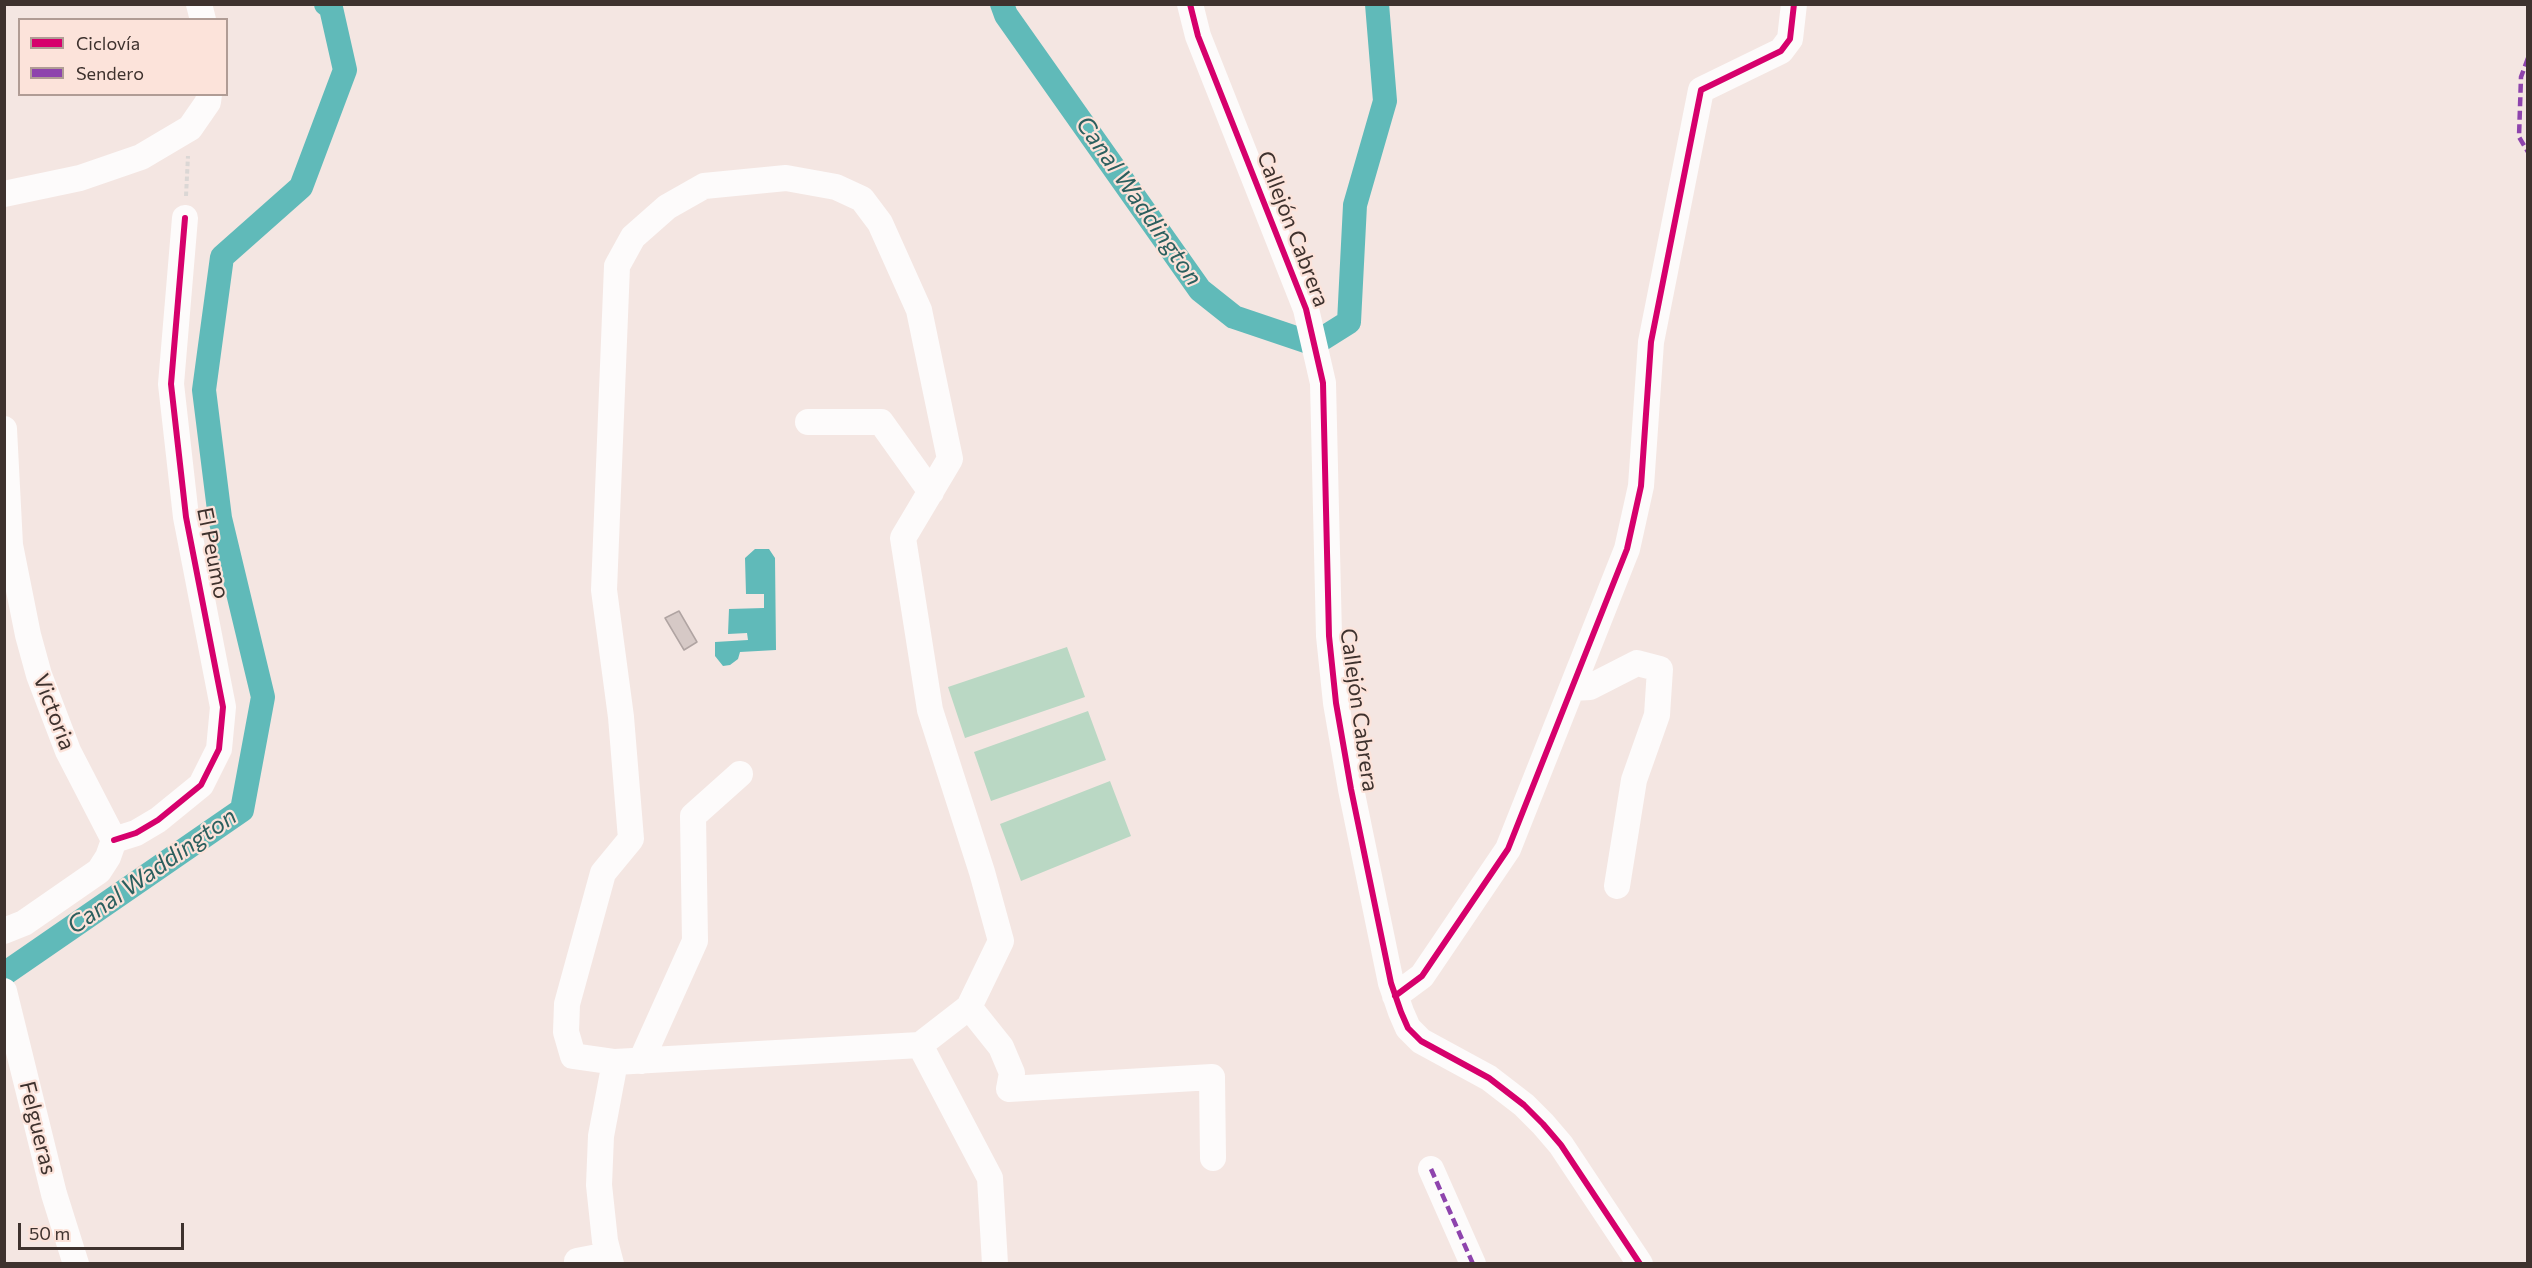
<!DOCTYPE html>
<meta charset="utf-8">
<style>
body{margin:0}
#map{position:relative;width:2532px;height:1268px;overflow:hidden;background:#f4e6e2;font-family:Commissioner,sans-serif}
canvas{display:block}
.frame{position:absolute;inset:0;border:6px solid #3e322e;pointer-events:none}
.legend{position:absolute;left:18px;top:18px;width:210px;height:78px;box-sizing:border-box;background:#fce3da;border:2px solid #b09c95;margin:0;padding:8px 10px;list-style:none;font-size:18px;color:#3e322e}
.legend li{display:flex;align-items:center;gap:12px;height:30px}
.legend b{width:30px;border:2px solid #b09c95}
.scale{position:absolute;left:18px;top:1223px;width:166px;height:27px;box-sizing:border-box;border:3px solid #3e322e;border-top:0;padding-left:8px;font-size:18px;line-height:21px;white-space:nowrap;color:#3e322e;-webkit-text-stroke:4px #fce3da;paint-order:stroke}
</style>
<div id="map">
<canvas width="2532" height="1268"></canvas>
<div class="frame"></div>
<ul class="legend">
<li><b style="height:8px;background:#d6006c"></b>Ciclovía</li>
<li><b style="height:8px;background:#8e44ad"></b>Sendero</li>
</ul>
<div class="scale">50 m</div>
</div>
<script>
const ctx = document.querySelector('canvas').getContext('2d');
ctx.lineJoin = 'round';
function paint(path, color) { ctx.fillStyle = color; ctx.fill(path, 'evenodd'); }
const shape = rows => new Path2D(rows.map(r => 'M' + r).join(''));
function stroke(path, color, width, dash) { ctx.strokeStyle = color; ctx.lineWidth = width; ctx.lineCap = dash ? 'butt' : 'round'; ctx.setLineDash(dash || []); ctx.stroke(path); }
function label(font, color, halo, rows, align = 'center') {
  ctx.font = font + ' Commissioner,sans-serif'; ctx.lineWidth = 4.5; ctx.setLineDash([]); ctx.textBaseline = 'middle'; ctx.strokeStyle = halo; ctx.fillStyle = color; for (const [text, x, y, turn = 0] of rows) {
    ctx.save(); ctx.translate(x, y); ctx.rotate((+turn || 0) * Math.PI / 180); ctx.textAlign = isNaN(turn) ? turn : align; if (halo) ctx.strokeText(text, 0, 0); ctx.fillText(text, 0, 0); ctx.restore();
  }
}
const green = shape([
 [1067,647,1085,697,965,738,948,687],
 [1088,711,1106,760,991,801,974,752],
 [1110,781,1131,836,1021,881,1000,824]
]);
const water = shape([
 [755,549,769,549,775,558,776,650,740,652,738,659,730,665,723,666,715,656,715,642,748,640,747,633,728,634,729,609,764,608,764,594,746,594,745,558]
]);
const canal = shape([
 [1002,4,1006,15,1200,290,1234,317,1314,344,1349,322,1355,205,1385,101,1377,4],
 [4,974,242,810,263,697,220,518,204,390,222,257,301,187,345,70,331,8,326,4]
]);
const building = shape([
 [679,611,697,642,684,650,665,618,679,611]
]);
const path = shape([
 [186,196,188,156]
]);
const minor = shape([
 [199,4,203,20],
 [1190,4,1198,36,1306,309,1323,383,1329,636,1336,703,1351,789,1391,983,1401,1012,1408,1028,1421,1041,1489,1078,1524,1105,1543,1124,1561,1145,1640,1264],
 [4,194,80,178,141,157,190,128,208,102,209,94],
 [808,422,881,422,931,492],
 [4,429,10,545,28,635,39,675,68,751,114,840,108,857,99,871,24,923,4,931],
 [1573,688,1590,687,1637,663,1660,669,1657,715,1634,780,1617,886],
 [114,840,136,833,158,820,201,785,219,749,223,707,186,517,171,384,185,218],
 [4,991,54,1194,76,1264],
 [1395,996,1422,976,1508,849,1627,549,1641,486,1651,342,1701,90,1781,51,1790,39,1794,4],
 [920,1045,990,1178,995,1264],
 [641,1061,695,941,693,816,740,774],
 [615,1062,920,1045,969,1007,1001,1047,1012,1073,1009,1089,1212,1077,1213,1158],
 [1431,1169,1473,1264],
 [577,1264,577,1261,608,1255],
 [611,1264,605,1241,599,1185,601,1136,615,1062,573,1056,566,1032,567,1004,603,873,631,839,621,717,604,590,617,266,633,237,667,207,704,186,786,178,836,187,862,199,880,223,919,310,950,459,903,538,930,710,982,872,1001,941,969,1007]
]);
const quiet = shape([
 [2528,58,2521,77,2519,137,2528,152],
 [1431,1169,1473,1264]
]);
const cycleway = shape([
 [1190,4,1198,36,1306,309,1323,383,1329,636,1336,703,1351,789,1391,983,1401,1012,1408,1028,1421,1041,1489,1078,1524,1105,1543,1124,1561,1145,1640,1264],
 [114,840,136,833,158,820,201,785,219,749,223,707,186,517,171,384,185,218],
 [1395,996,1422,976,1508,849,1627,549,1641,486,1651,342,1701,90,1781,51,1790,39,1794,4]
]);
const streetNames = [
 ["Callejón Cabrera",1293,229,69],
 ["El Peumo",213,553,79],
 ["Callejón Cabrera",1359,710,82],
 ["Victoria",54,712,69],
 ["Felgueras",38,1128,76]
];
const waterNames = [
 ["Canal Waddington",1139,201,55],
 ["Canal Waddington",152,871,-35]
];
paint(green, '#bad8c4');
paint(water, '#60bab9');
stroke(canal, '#60bab9', 24);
paint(building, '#d6c9c6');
stroke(building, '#b0a4a2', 1.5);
stroke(path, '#dbd7d5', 4, [4.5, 3]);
stroke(minor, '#fdfbfb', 26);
stroke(quiet, '#8e44ad', 4.5, [9, 4.5]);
stroke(cycleway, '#d6006c', 6);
label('22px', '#3e322e', '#fce3da', streetNames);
label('italic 24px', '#2b5f5e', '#fce3da', waterNames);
</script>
